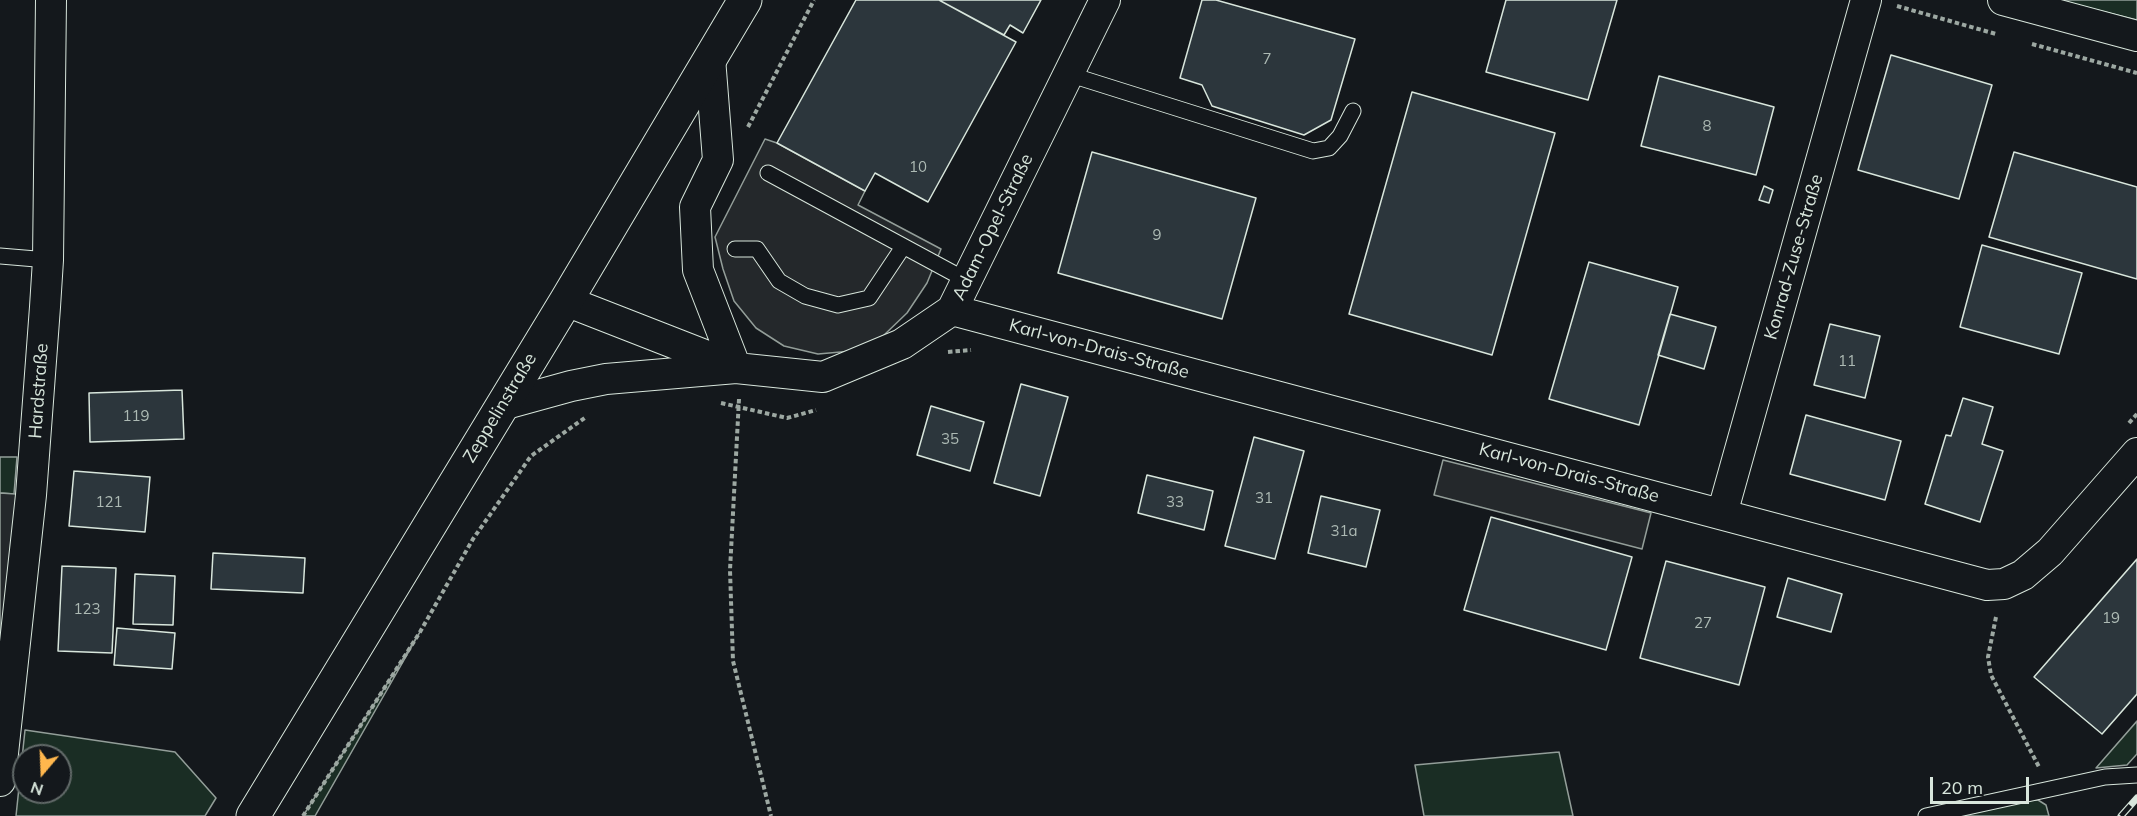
<!DOCTYPE html>
<meta charset="utf-8">
<style>
body{margin:0}
#map{position:relative;width:2137px;height:816px;overflow:hidden;background:#14181c;font-family:Mulish,sans-serif}
canvas{display:block}
.north{position:absolute;left:12px;top:744px;width:60px;height:60px;box-sizing:border-box;background:#14181c;border:2px solid #626a69;border-radius:50%;rotate:199deg;font-size:16px;font-weight:700;line-height:24px;text-align:center;color:#d8e6dc}
.north::after{content:'';display:block;margin:auto;width:21px;height:27px;background:#ffb74d;clip-path:polygon(50% 0,100% 100%,50% 72%,0 100%)}
.scale{position:absolute;left:1930px;top:777px;width:99px;height:27px;box-sizing:border-box;border:3px solid #d8e6dc;border-top:0;padding-left:8px;font-size:18px;line-height:21px;white-space:nowrap;color:#d8e6dc;-webkit-text-stroke:4px #14181c;paint-order:stroke}
</style>
<div id="map">
<canvas width="2137" height="816"></canvas>
<div class="north">N</div>
<div class="scale">20 m</div>
</div>
<script>
const ctx = document.querySelector('canvas').getContext('2d');
ctx.lineJoin = 'round';
function paint(path, color) { ctx.fillStyle = color; ctx.fill(path, 'evenodd'); }
const shape = rows => new Path2D(rows.map(r => 'M' + r).join(''));
function stroke(path, color, width, dash) { ctx.strokeStyle = color; ctx.lineWidth = width; ctx.lineCap = dash ? 'butt' : 'round'; ctx.setLineDash(dash || []); ctx.stroke(path); }
function label(font, color, halo, rows, align = 'center') {
  ctx.font = font + ' Mulish,sans-serif'; ctx.lineWidth = 4.5; ctx.setLineDash([]); ctx.textBaseline = 'middle'; ctx.strokeStyle = halo; ctx.fillStyle = color; for (const [text, x, y, turn = 0] of rows) {
    ctx.save(); ctx.translate(x, y); ctx.rotate((+turn || 0) * Math.PI / 180); ctx.textAlign = isNaN(turn) ? turn : align; if (halo) ctx.strokeText(text, 0, 0); ctx.fillText(text, 0, 0); ctx.restore();
  }
}
const green = shape([
 [2057,0,2137,0,2137,20,2057,0],
 [0,457,17,457,14,494,0,493,0,457],
 [420,632,315,816,303,816,420,632],
 [2137,721,2137,754,2127,765,2096,768,2137,721],
 [25,730,175,752,216,798,205,816,16,816,25,730],
 [24,756,60,756,60,792,24,792,24,756],
 [1559,752,1573,816,1424,816,1415,765,1559,752],
 [2028,800,2038,800,2046,805,2049,816,1952,816,2028,800]
]);
const parking = shape([
 [765,139,777,143,865,191,858,205,941,249,927,283,907,313,883,336,852,351,818,354,784,346,756,328,734,301,723,269,715,237,765,139],
 [1443,460,1651,513,1642,549,1434,495,1443,460],
 [0,493,31,495,0,661,0,493]
]);
const building = shape([
 [856,0,939,0,1016,42,928,202,875,173,865,191,777,143,856,0],
 [939,0,1041,0,1023,33,1010,25,1004,35,939,0],
 [1202,0,1216,0,1355,39,1331,120,1304,135,1212,106,1202,85,1180,78,1202,0],
 [1506,0,1617,0,1588,100,1486,72,1506,0],
 [1891,55,1992,85,1959,199,1858,170,1891,55],
 [1659,76,1774,107,1756,175,1641,146,1659,76],
 [1412,92,1555,133,1492,355,1349,314,1412,92],
 [1092,152,1256,198,1222,319,1058,273,1092,152],
 [2014,152,2137,187,2137,279,1989,237,2014,152],
 [1764,186,1773,190,1769,203,1759,200,1764,186],
 [1982,245,2082,273,2059,354,1960,327,1982,245],
 [1589,262,1678,287,1639,425,1549,399,1589,262],
 [1670,314,1716,327,1704,369,1658,355,1670,314],
 [1830,324,1880,336,1865,398,1814,385,1830,324],
 [1021,384,1068,397,1040,496,994,483,1021,384],
 [182,390,184,439,90,442,89,393,182,390],
 [1963,398,1993,407,1982,444,2003,451,1980,522,1925,504,1946,435,1951,436,1963,398],
 [931,406,984,422,970,471,917,455,931,406],
 [1806,415,1901,441,1885,500,1790,474,1806,415],
 [1254,437,1304,451,1275,559,1225,546,1254,437],
 [74,471,150,477,145,532,69,526,74,471],
 [1147,475,1213,491,1204,530,1138,513,1147,475],
 [1321,496,1380,510,1366,567,1308,553,1321,496],
 [1491,517,1632,557,1606,650,1464,610,1491,517],
 [213,553,305,558,303,593,211,589,213,553],
 [2137,559,2137,694,2102,734,2034,677,2137,559],
 [1666,561,1765,587,1739,685,1640,658,1666,561],
 [62,566,116,568,112,653,58,651,62,566],
 [135,574,175,576,173,625,133,624,135,574],
 [1788,578,1842,594,1831,632,1777,617,1788,578],
 [117,628,175,633,172,669,114,665,117,628]
]);
const path = shape([
 [1897,6,1996,34],
 [2032,44,2137,73],
 [748,127,814,0],
 [948,352,971,350],
 [739,399,730,570,733,661,771,816],
 [721,403,787,418,816,410],
 [2129,423,2137,414],
 [1996,617,1988,657,1991,675,2039,767],
 [303,816,420,632,473,539,531,456,586,417]
]);
const service = shape([
 [1068,74,1313,151,1329,148,1340,136,1353,111],
 [768,173,966,280],
 [735,249,757,249,779,281,805,296,838,305,869,298,903,247],
 [0,256,48,260],
 [1926,816,2105,777,2137,775]
]);
const minor = shape([
 [2003,0,2137,36],
 [710,58,718,160,695,207,698,270,736,368],
 [566,301,730,365],
 [952,310,1987,585,2004,584,2023,575,2050,552,2137,453],
 [502,405,571,386,606,379,736,368,823,377,902,344,952,310,1105,0],
 [1722,514,1866,0],
 [0,781,31,495,45,307,48,260,51,0]
]);
const tertiary = shape([
 [253,816,566,301,745,0]
]);
const rail = shape([
 [2121,816,2137,798]
]);
const numberNames = [
 ["7",1267,59],
 ["8",1707,126],
 ["10",918,167],
 ["9",1157,235],
 ["11",1847,361],
 ["119",136,416],
 ["35",950,439],
 ["31",1264,498],
 ["121",109,502],
 ["33",1175,502],
 ["31a",1344,531],
 ["123",87,609],
 ["19",2111,618],
 ["27",1703,623]
];
const streetNames = [
 ["Adam-Opel-Straße",993,227,-64],
 ["Konrad-Zuse-Straße",1794,257,-74],
 ["Karl-von-Drais-Straße",1099,349,15],
 ["Hardstraße",39,391,-86],
 ["Zeppelinstraße",500,408,-59],
 ["Karl-von-Drais-Straße",1569,473,15]
];
paint(green, '#1a2d24');
stroke(green, '#939e99', 1.5);
paint(parking, '#24282b');
stroke(parking, '#939e99', 1.5);
paint(building, '#2c363c');
stroke(building, '#d8e6dc', 1.5);
stroke(service, '#d8e6dc', 17);
stroke(minor, '#d8e6dc', 32);
stroke(tertiary, '#d8e6dc', 35);
stroke(path, '#9da8a2', 4, [4.5, 3]);
stroke(service, '#14181c', 15);
stroke(minor, '#14181c', 30);
stroke(tertiary, '#14181c', 33);
stroke(rail, '#d8e6dc', 7);
stroke(rail, '#14181c', 4.5, [14]);
label('15px', '#adbab4', null, numberNames);
label('18px', '#d8e6dc', '#14181c', streetNames);
</script>
